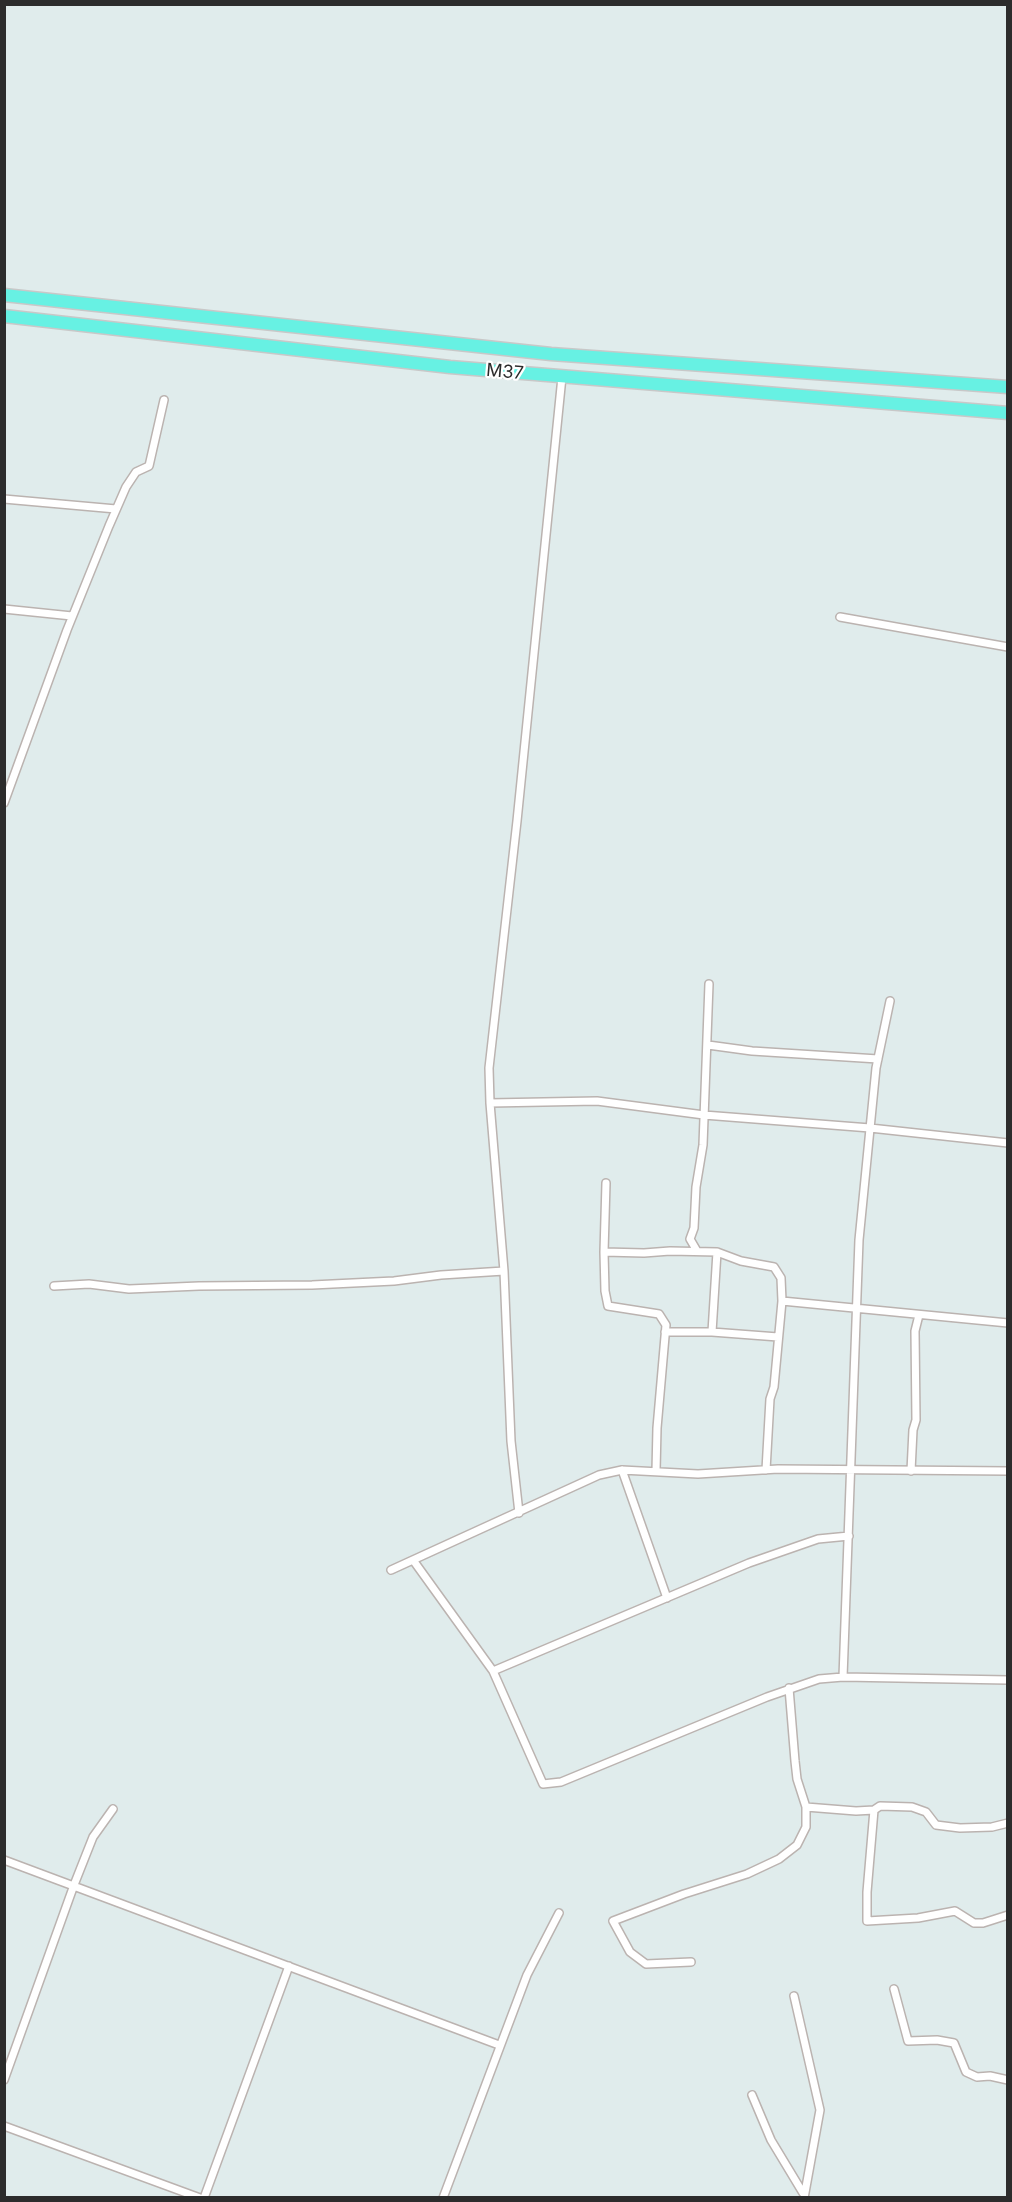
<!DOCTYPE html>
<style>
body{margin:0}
#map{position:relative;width:1012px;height:2202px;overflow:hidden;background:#e0ecec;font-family:Inter,sans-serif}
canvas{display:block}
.frame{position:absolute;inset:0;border:6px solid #2c2c2c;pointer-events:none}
</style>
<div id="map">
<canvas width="1012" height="2202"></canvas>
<div class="frame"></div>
</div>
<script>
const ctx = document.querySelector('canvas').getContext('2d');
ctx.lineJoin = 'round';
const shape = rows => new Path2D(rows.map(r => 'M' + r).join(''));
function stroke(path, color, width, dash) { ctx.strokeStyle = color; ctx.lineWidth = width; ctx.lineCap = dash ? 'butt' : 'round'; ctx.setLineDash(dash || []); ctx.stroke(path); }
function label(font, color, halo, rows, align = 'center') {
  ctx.font = font + ' Inter,sans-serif'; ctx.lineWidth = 4.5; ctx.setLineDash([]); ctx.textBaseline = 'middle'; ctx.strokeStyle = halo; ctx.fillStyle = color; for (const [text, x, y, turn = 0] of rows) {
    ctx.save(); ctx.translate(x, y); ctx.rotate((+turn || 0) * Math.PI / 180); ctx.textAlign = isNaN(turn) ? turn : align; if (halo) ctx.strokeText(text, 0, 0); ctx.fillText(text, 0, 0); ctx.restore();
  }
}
const street = shape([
 [4,499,116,509],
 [4,609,72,616],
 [840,617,1008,647],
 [4,803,67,630,109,526,126,487,136,472,149,466,164,400],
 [708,1045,752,1051,878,1059],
 [490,1103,597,1101,704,1115,870,1128,1008,1143],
 [606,1183,604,1252,605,1291,608,1306,659,1314,666,1325,657,1428,656,1471],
 [697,1251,690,1239,694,1228,696,1187,703,1145,709,984],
 [604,1252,644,1253,670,1251,717,1252,741,1261,774,1267,781,1278,782,1301,774,1387,770,1399,766,1470],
 [54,1286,89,1284,129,1289,199,1286,312,1285,394,1281,441,1275,504,1271],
 [782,1301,1008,1323],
 [665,1332,712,1332,778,1337],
 [712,1332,717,1252],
 [622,1470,667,1598],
 [911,1471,913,1430,916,1420,915,1331,919,1315],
 [519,1513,511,1441,504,1271,490,1103,489,1068,517,821,562,377],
 [413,1560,493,1671,543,1784,561,1782,767,1697,819,1679,843,1677,1008,1680],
 [391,1570,599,1475,622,1470,698,1474,778,1469,1008,1471],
 [493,1671,749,1563,818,1539,849,1536],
 [843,1677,859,1240,876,1068,890,1001],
 [789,1688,795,1761,797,1779,806,1807,856,1811,874,1810,880,1806,912,1807,926,1812,936,1825,960,1828,992,1827,1008,1823],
 [874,1810,867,1892,867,1921,918,1918,955,1911,974,1923,983,1923,1008,1915],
 [4,1860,499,2045],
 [691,1962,646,1964,630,1952,613,1921,684,1894,747,1874,779,1859,797,1845,806,1827,806,1807],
 [894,1989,908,2041,937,2040,954,2043,966,2072,977,2077,990,2076,1008,2080],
 [794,1996,820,2110,804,2198],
 [4,2080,74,1885,93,1837,113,1809],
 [752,2095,771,2140,803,2193],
 [4,2126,200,2198],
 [204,2198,289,1966],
 [443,2198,527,1975,559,1913]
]);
const highway = shape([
 [4,295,551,354,1008,387],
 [4,316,450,367,1008,413]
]);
const streetNames = [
 ["M37",505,372,5]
];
stroke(street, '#bbb3b0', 10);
stroke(highway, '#c8c8c8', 15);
stroke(street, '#fff', 7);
stroke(highway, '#67f1e3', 12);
label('18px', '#2c2c2c', '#fff', streetNames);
</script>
